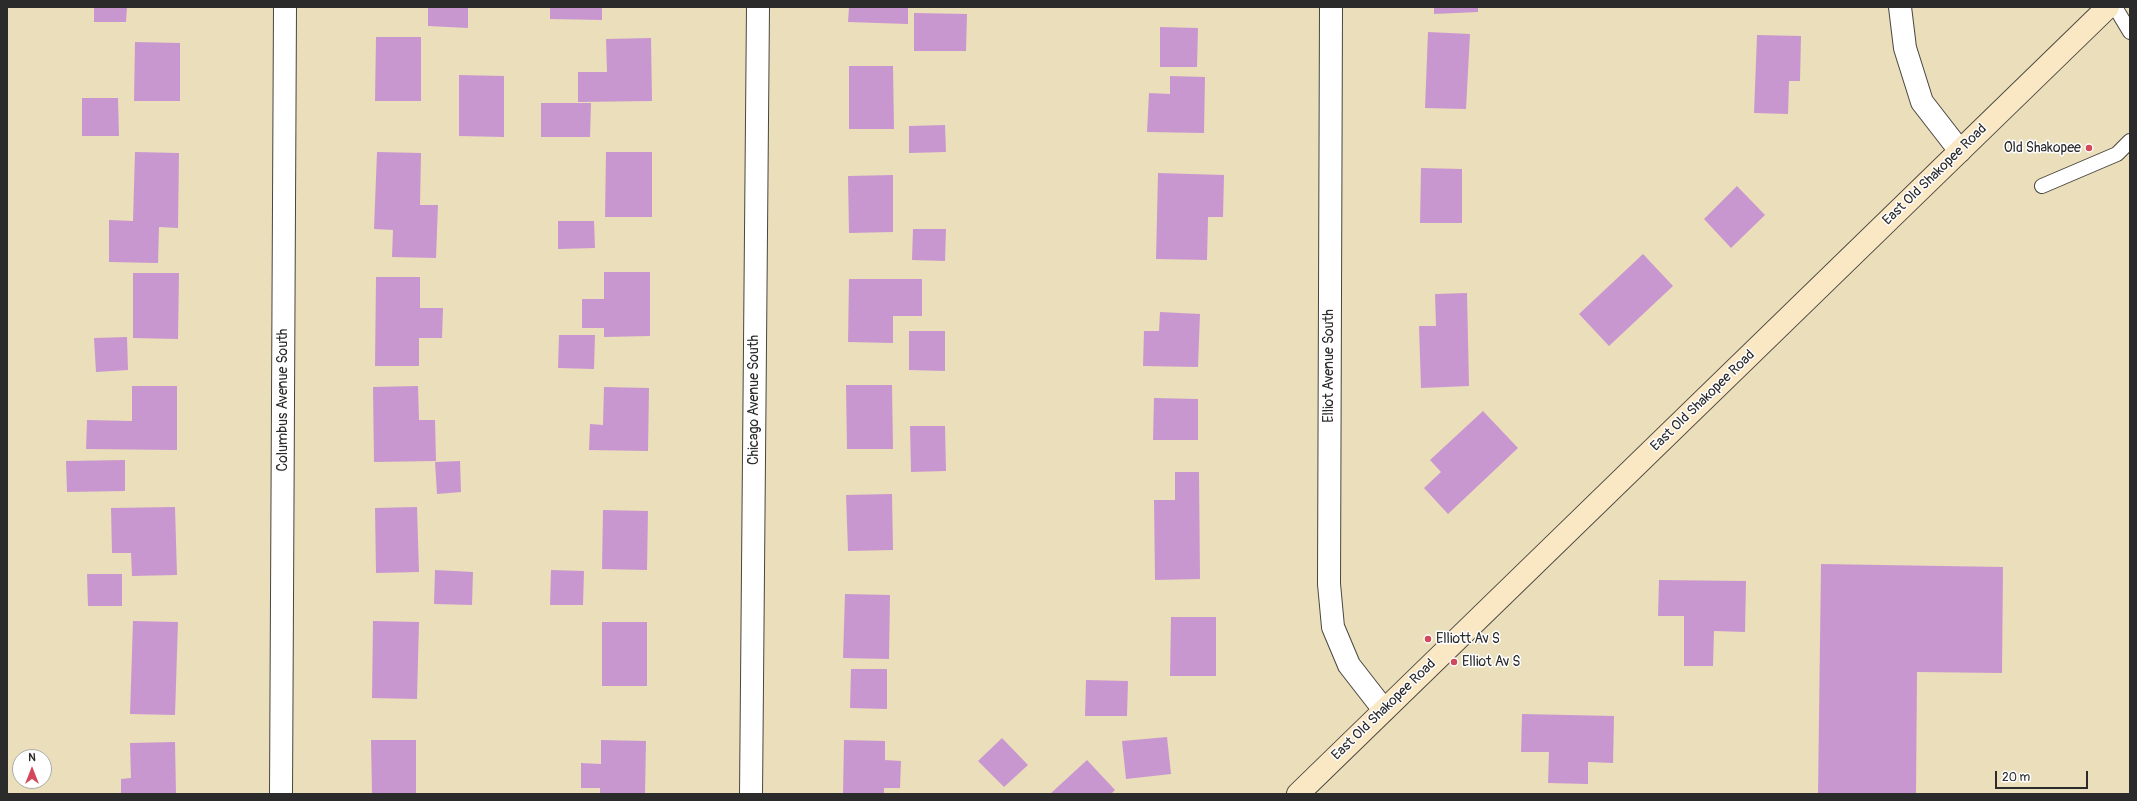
<!DOCTYPE html>
<style>
body{margin:0}
#map{position:relative;width:2137px;height:801px;overflow:hidden;background:#ebdeba;font-family:Pangolin,sans-serif}
canvas{display:block}
.frame{position:absolute;inset:0;border:8px solid #2b2b2b;pointer-events:none}
.north{position:absolute;left:12px;top:749px;width:40px;height:40px;box-sizing:border-box;background:#fff;border:1px solid #aaa;border-radius:50%;rotate:0deg;font-size:11px;font-weight:700;line-height:16px;text-align:center;color:#2b2b2b}
.north::after{content:'';display:block;margin:auto;width:14px;height:18px;background:#d1495b;clip-path:polygon(50% 0,100% 100%,50% 72%,0 100%)}
.scale{position:absolute;left:1995px;top:771px;width:93px;height:18px;box-sizing:border-box;border:2px solid #2b2b2b;border-top:0;padding-left:5px;font-size:12px;line-height:14px;white-space:nowrap;color:#2b2b2b;-webkit-text-stroke:3px #fff;paint-order:stroke}
</style>
<div id="map">
<canvas width="2137" height="801"></canvas>
<div class="frame"></div>
<div class="north">N</div>
<div class="scale">20 m</div>
</div>
<script>
const ctx = document.querySelector('canvas').getContext('2d');
ctx.lineJoin = 'round';
function paint(path, color) { ctx.fillStyle = color; ctx.fill(path, 'evenodd'); }
const shape = rows => new Path2D(rows.map(r => 'M' + r).join(''));
function stroke(path, color, width, dash) { ctx.strokeStyle = color; ctx.lineWidth = width; ctx.lineCap = dash ? 'butt' : 'round'; ctx.setLineDash(dash || []); ctx.stroke(path); }
function label(font, color, halo, rows, align = 'center') {
  ctx.font = font + ' Pangolin,sans-serif'; ctx.lineWidth = 3; ctx.setLineDash([]); ctx.textBaseline = 'middle'; ctx.strokeStyle = halo; ctx.fillStyle = color; for (const [text, x, y, turn = 0] of rows) {
    ctx.save(); ctx.translate(x, y); ctx.rotate((+turn || 0) * Math.PI / 180); ctx.textAlign = isNaN(turn) ? turn : align; if (halo) ctx.strokeText(text, 0, 0); ctx.fillText(text, 0, 0); ctx.restore();
  }
}
const building = shape([
 [94,7,127,7,126,22,94,22],
 [428,7,468,7,468,28,428,26],
 [550,7,602,7,602,20,550,19],
 [849,7,908,7,908,24,848,22],
 [1434,7,1478,7,1478,12,1434,14],
 [914,13,967,14,966,51,914,51],
 [1160,27,1198,28,1197,67,1160,67],
 [1428,32,1470,34,1466,109,1425,108],
 [1757,35,1801,36,1800,81,1789,81,1788,114,1754,113],
 [376,37,421,37,421,101,375,101],
 [651,38,652,101,578,102,578,72,607,72,606,39],
 [135,42,180,43,180,101,134,101],
 [849,66,893,66,894,129,849,129],
 [459,75,504,76,504,137,459,136],
 [1170,76,1205,77,1204,133,1147,132,1149,93,1170,94],
 [82,98,118,98,119,136,82,136],
 [541,103,591,103,590,137,541,137],
 [945,125,946,152,909,153,909,126],
 [135,152,179,153,178,228,159,227,158,263,109,262,109,220,133,221],
 [377,152,421,153,420,205,438,205,436,258,392,257,393,230,374,229],
 [606,152,652,152,652,217,605,217],
 [1421,168,1462,169,1462,223,1420,223],
 [1158,173,1224,175,1223,217,1208,217,1207,260,1156,259],
 [893,175,893,232,849,233,848,176],
 [1737,186,1765,215,1731,248,1704,219],
 [558,221,594,221,595,248,558,249],
 [913,229,946,229,945,261,912,260],
 [1643,254,1673,286,1609,346,1579,314],
 [604,272,650,272,650,336,604,337,604,328,582,328,582,299,604,299],
 [133,273,179,273,178,339,133,338],
 [376,277,420,277,420,308,443,308,442,338,419,338,419,366,375,366],
 [849,279,922,279,922,316,893,316,893,343,848,342],
 [1467,293,1469,386,1421,388,1419,326,1436,326,1435,294],
 [1160,312,1200,314,1198,367,1143,366,1144,331,1159,331],
 [909,331,945,331,945,371,909,370],
 [559,335,595,335,594,369,558,368],
 [127,337,128,370,96,372,94,338],
 [846,385,892,385,893,449,847,449],
 [132,386,177,386,177,450,86,449,87,420,132,421],
 [418,386,419,420,435,420,436,461,374,462,373,387],
 [604,387,649,388,648,451,589,450,590,424,603,425],
 [1154,398,1198,399,1198,440,1153,440],
 [1483,411,1518,448,1448,514,1424,488,1441,472,1430,460],
 [910,426,945,426,946,471,911,472],
 [125,460,125,491,67,492,66,461],
 [460,461,461,492,437,494,435,462],
 [1175,472,1199,472,1200,579,1155,580,1154,500,1175,500],
 [892,494,893,550,848,551,846,495],
 [175,507,177,575,132,576,131,553,112,553,111,508],
 [417,507,419,572,376,573,375,508],
 [603,510,648,511,647,570,602,569],
 [1821,564,2003,567,2002,673,1917,672,1916,794,1818,794],
 [435,570,473,572,472,605,434,604],
 [551,570,584,571,583,605,550,605],
 [87,574,122,574,122,606,88,606],
 [1659,580,1746,581,1745,632,1714,631,1713,666,1684,666,1684,616,1658,616],
 [845,594,890,595,889,659,843,658],
 [1171,617,1216,617,1216,676,1170,676],
 [133,621,178,622,175,715,130,714],
 [373,621,419,622,417,699,372,698],
 [602,622,647,622,647,686,602,686],
 [851,669,887,669,887,709,850,708],
 [1086,680,1128,681,1127,716,1085,716],
 [1522,714,1614,716,1613,763,1588,762,1588,784,1548,783,1549,752,1521,752],
 [1167,737,1171,774,1126,779,1122,741],
 [1002,738,1028,765,1004,787,978,761],
 [371,740,416,740,416,794,372,794],
 [601,740,646,741,645,794,600,794,600,788,581,788,581,763,601,764],
 [844,740,885,741,885,760,901,761,900,788,884,788,884,794,843,794],
 [175,742,176,794,121,794,121,779,131,778,130,743],
 [1087,760,1115,790,1111,794,1050,794]
]);
const lane = shape([
 [2115,7,2130,32],
 [2042,186,2117,154,2130,141]
]);
const street = shape([
 [1331,7,1329,584,1333,627,1349,665,1384,710],
 [1900,7,1905,48,1922,102,1960,151],
 [281,794,285,7],
 [751,794,758,7]
]);
const secondary = shape([
 [1298,794,2108,7]
]);
const markers = [
 [2089,148,4,"#d1495b"],
 [1428,639,4,"#d1495b"],
 [1454,662,4,"#d1495b"]
];
const poiNames = [
 ["Old Shakopee",2081,148,"right"],
 ["Elliott Av S",1436,639],
 ["Elliot Av S",1462,662]
];
const streetNames = [
 ["East Old Shakopee Road",1935,175,-44],
 ["Elliot Avenue South",1329,366,-90],
 ["Columbus Avenue South",283,400,-90],
 ["Chicago Avenue South",754,400,-90],
 ["East Old Shakopee Road",1703,401,-44],
 ["East Old Shakopee Road",1384,710,-44]
];
paint(building, '#c997d0');
stroke(lane, '#484640', 16);
stroke(street, '#484640', 24);
stroke(secondary, '#484640', 24);
stroke(lane, '#fff', 14);
stroke(street, '#fff', 22);
stroke(secondary, '#fae7c3', 22);
for (const [x, y, r, color] of markers) { const dot = new Path2D(); dot.arc(x, y, r, 0, 2 * Math.PI); ctx.fillStyle = color; ctx.fill(dot); stroke(dot, '#fff', 1.5); }
label('14px', '#2b2b2b', '#fff', poiNames, 'left');
label('14px', '#2b2b2b', '#fff', streetNames);
</script>
